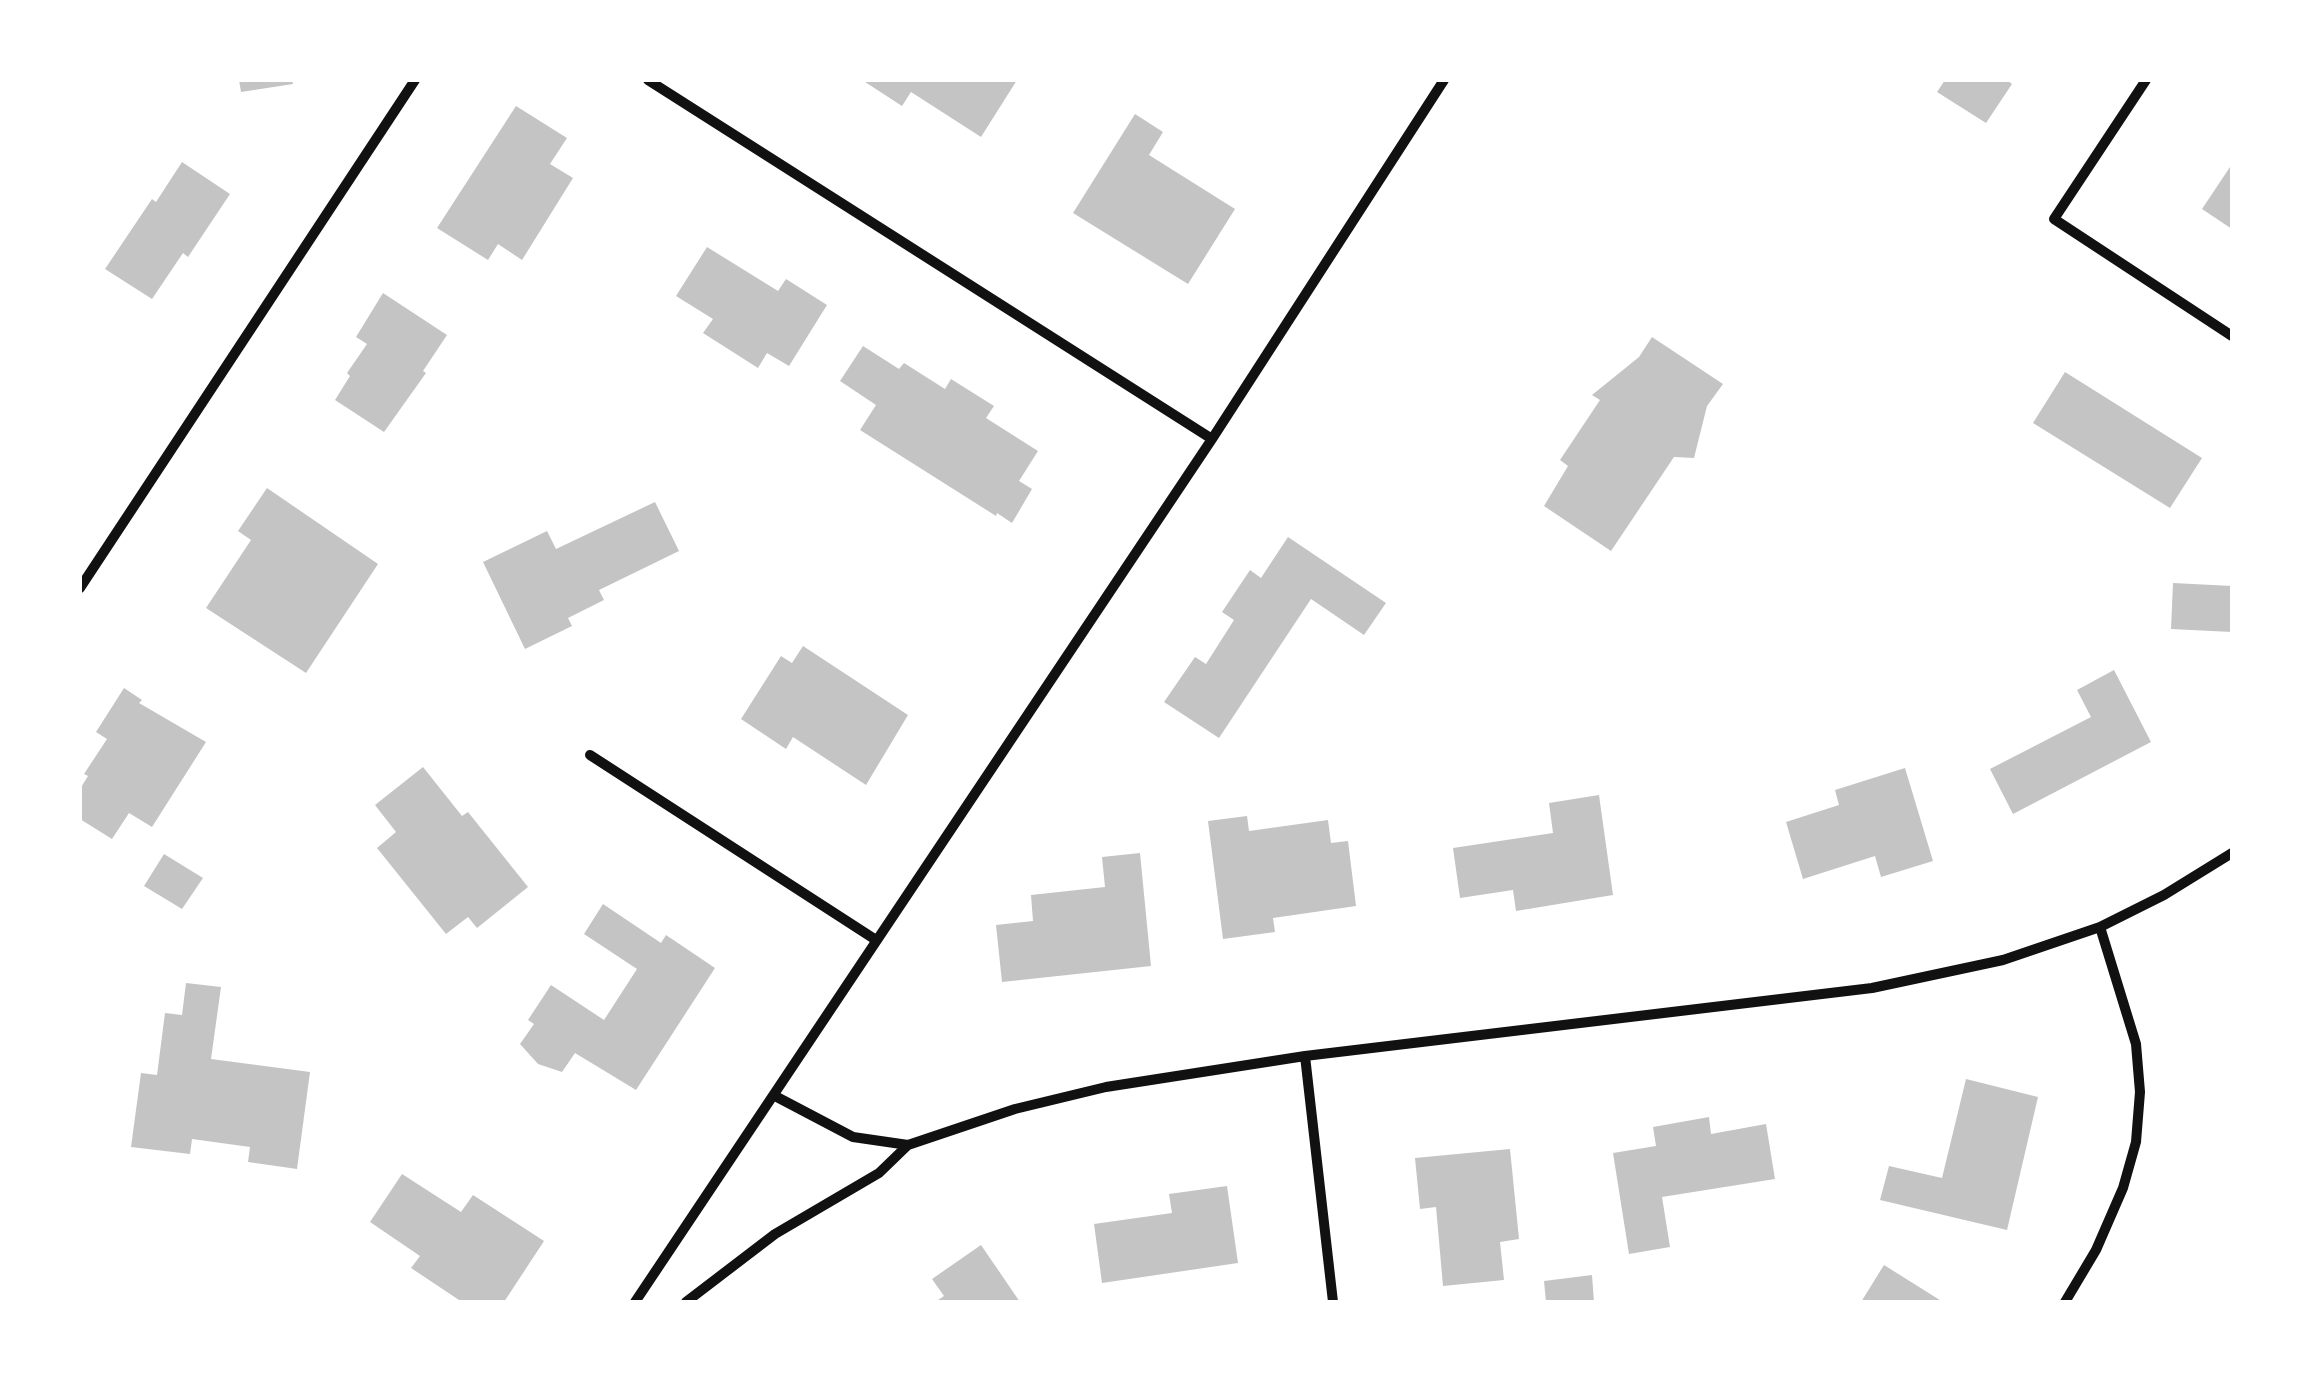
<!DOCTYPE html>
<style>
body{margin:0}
#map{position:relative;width:2312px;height:1382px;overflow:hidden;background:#fff;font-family:"Exo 2",sans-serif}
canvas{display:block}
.frame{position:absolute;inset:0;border:82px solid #fff;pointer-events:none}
</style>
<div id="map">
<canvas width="2312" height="1382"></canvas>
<div class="frame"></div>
</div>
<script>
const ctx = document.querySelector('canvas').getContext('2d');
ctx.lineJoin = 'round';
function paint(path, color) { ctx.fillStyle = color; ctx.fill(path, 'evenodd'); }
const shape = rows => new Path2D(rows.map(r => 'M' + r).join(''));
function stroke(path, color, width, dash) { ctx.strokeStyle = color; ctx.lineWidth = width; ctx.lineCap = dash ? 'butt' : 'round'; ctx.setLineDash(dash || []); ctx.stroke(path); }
const building = shape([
 [239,80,292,80,293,84,241,92],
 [862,80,1017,80,981,137,911,92,902,106],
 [1945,80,2007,80,2012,84,1986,123,1937,92],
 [516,106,567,138,550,164,573,178,522,260,498,244,488,260,437,228],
 [1135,114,1163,132,1149,155,1235,209,1188,284,1073,213],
 [182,162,230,194,188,257,183,253,152,299,105,269,152,199,156,202],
 [2232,164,2232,229,2202,209],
 [707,247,778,291,786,279,827,305,789,366,767,353,758,368,703,333,713,319,676,296],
 [383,293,447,335,423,371,426,373,384,432,335,400,350,376,347,373,367,344,356,337],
 [1652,337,1723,384,1707,406,1694,458,1674,457,1611,551,1544,506,1568,466,1560,460,1600,400,1592,395,1639,357],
 [863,346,899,369,904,363,945,389,951,379,994,406,986,418,1038,451,1019,481,1032,489,1012,523,997,513,996,516,860,430,876,405,840,381],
 [2065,372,2202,458,2170,508,2033,423],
 [267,488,378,564,306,673,206,608,251,540,238,531],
 [655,502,679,551,599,590,604,600,568,618,572,626,525,649,483,562,547,531,556,549],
 [1288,537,1386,603,1364,635,1311,599,1219,738,1164,702,1195,657,1206,664,1234,620,1222,612,1250,570,1261,578],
 [2173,583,2232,586,2232,632,2171,629],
 [803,646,908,715,866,785,793,737,786,749,741,719,781,656,792,663],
 [2114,670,2151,742,2013,814,1990,769,2091,717,2077,690],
 [124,688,142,700,139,703,206,742,152,827,129,813,112,839,80,819,80,789,88,776,84,774,107,739,96,732],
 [423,767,462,816,468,812,528,887,477,928,468,917,446,934,377,848,396,832,375,805],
 [1905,768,1933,861,1881,877,1875,856,1803,879,1786,822,1839,805,1835,790],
 [1599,795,1613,895,1516,911,1513,890,1460,898,1453,848,1553,833,1549,803],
 [1247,816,1249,831,1328,820,1331,843,1348,841,1356,906,1273,918,1275,932,1223,939,1208,821],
 [1140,853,1151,966,1002,982,996,925,1033,921,1031,895,1105,887,1102,857],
 [164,854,203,878,182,909,144,886],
 [603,904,661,943,666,935,715,968,636,1090,575,1053,562,1072,538,1064,520,1044,534,1024,528,1020,551,985,604,1020,637,969,584,934],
 [186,983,221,987,211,1059,310,1072,297,1169,248,1162,250,1147,192,1139,190,1154,131,1147,141,1073,157,1075,165,1013,182,1015],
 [1966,1079,2038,1097,2007,1230,1880,1200,1889,1166,1942,1178],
 [1709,1117,1711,1134,1766,1124,1775,1179,1662,1197,1670,1247,1629,1254,1613,1153,1656,1146,1653,1127],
 [1510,1149,1519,1239,1500,1242,1504,1280,1443,1286,1436,1207,1420,1209,1415,1158],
 [402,1174,461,1212,473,1195,544,1241,504,1302,462,1302,411,1268,420,1256,370,1222],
 [1227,1186,1238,1263,1102,1283,1094,1224,1172,1213,1169,1194],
 [981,1245,1020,1302,935,1302,944,1296,932,1279],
 [1884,1265,1943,1302,1861,1302],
 [1592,1275,1594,1302,1546,1302,1544,1281]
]);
const minor = shape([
 [648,80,1212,439],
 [2146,80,2054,219,2232,336],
 [80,588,415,80],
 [590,755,876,940],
 [1305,1056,1333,1302],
 [775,1096,853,1137,908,1145,1015,1109,1106,1087,1305,1056,1872,988,2003,960,2100,927,2164,895,2232,853],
 [635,1302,1212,439,1444,80],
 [686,1302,775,1234,879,1173,908,1145],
 [2065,1302,2096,1250,2123,1188,2136,1142,2140,1092,2136,1044,2100,927]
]);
paint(building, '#c4c4c4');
stroke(minor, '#111', 10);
</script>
